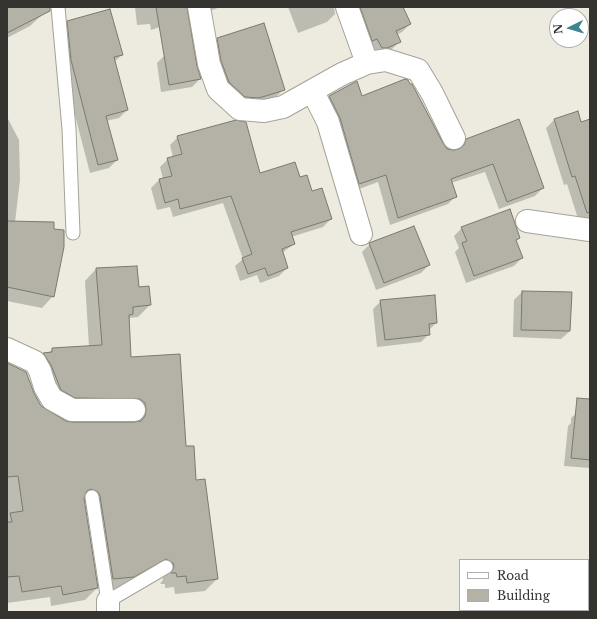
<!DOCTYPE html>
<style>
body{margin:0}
#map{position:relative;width:597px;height:619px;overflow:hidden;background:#edebdf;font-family:"Libre Baskerville",serif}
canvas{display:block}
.frame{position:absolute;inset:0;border:8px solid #34332f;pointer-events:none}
.legend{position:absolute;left:459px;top:559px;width:130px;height:52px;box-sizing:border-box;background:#fff;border:1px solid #aeadac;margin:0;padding:5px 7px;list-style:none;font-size:12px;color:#34332f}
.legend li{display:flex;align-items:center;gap:8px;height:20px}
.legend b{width:20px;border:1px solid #aeadac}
.north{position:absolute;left:549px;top:8px;width:40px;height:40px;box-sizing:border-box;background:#fff;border:1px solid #aeadac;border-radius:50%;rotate:265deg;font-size:11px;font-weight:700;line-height:16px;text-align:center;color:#34332f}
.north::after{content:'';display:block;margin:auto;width:14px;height:18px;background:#408393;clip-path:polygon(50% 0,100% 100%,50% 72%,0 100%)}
</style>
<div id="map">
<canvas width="597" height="619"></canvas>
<div class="frame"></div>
<ul class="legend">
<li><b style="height:5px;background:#fff"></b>Road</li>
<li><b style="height:11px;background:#b4b2a6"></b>Building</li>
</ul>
<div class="north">N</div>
</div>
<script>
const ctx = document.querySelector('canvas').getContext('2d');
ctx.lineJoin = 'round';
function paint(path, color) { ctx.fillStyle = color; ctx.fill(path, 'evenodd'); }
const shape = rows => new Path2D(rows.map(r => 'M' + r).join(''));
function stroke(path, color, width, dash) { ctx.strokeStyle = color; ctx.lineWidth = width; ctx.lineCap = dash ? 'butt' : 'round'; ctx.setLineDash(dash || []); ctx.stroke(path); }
const shadow = shape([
 [7,7,38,7,42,15,30,26,7,38],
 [135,7,186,7,178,21,151,30,150,24,137,25],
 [201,7,221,7,203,13],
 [288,7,334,7,335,14,327,22,298,33],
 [348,7,402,7,410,24,402,32,396,35,399,42,391,50,374,56],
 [68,22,122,55,114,62,127,110,119,118,106,121,117,160,109,168,90,173,63,69,60,30],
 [218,39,283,90,275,98,251,106,237,105,210,47],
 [165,55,200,79,192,87,161,92,157,63],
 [329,97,361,97,453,151,458,150,467,140,543,188,535,196,499,209,485,172,451,183,456,196,448,204,390,225,378,182,351,192,321,104],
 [7,117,19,140,20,180,15,222,53,296,42,308,7,301],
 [554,120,590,126,590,228,580,225,567,184,564,185,546,128],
 [178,137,259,174,299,178,331,219,323,227,291,237,294,244,282,253,287,268,279,276,260,283,257,275,240,281,235,266,243,259,223,203,173,217,170,207,157,210,151,188,159,180,163,179,160,167,168,159,173,157,170,145],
 [462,228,519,238,516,241,522,258,514,266,466,283,455,252,459,248,454,236],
 [370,244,429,265,421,273,376,290,362,252],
 [96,269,138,288,150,305,138,317,128,318,130,358,185,447,195,481,217,579,205,591,175,594,174,587,165,588,165,584,160,584,163,580,162,575,121,588,101,590,88,508,84,502,97,588,85,600,51,606,50,597,7,603,7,364,33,394,41,406,66,422,135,424,133,415,63,409,32,365,43,354,48,353,53,349,89,347,85,281],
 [522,292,570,331,561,339,513,337,514,300],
 [381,301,436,323,429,330,429,334,421,342,377,347,373,309],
 [590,401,590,468,564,466,568,426,571,423,571,418]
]);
const building = shape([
 [7,7,50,7,50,11,7,33,7,7],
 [156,7,187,7,197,66,201,79,169,85,156,7],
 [360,7,403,7,411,24,396,31,401,42,387,48,382,48,377,39,372,41,360,7],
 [110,9,123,55,114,57,128,110,106,116,118,160,98,165,71,60,67,21,110,9],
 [264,23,285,90,259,98,245,97,229,82,221,61,217,38,264,23],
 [405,79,408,80,410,84,412,84,443,143,447,149,454,150,459,149,464,145,466,139,519,119,544,188,507,202,493,164,451,179,457,197,398,218,386,175,359,184,340,118,329,96,357,81,362,96,405,79],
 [578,111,581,122,590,119,590,212,587,213,575,176,572,177,554,119,578,111],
 [236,120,246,122,260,173,295,162,300,177,307,175,312,191,322,188,332,219,291,232,295,244,282,249,288,268,268,276,265,268,248,274,242,258,252,254,231,196,180,209,178,199,165,203,159,179,172,176,167,158,182,154,177,136,236,120],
 [510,209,520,238,516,240,523,258,474,276,462,243,467,241,461,227,510,209],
 [7,221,54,222,54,229,64,230,64,247,54,297,7,287,7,221],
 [414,226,430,265,384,283,369,243,414,226],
 [137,266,139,287,149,286,151,305,133,307,133,314,129,315,131,357,180,354,186,446,194,446,196,480,205,479,218,579,187,583,186,576,177,577,176,573,171,573,174,567,173,563,166,559,134,577,113,579,100,496,98,492,91,489,87,491,84,498,98,588,63,595,61,586,22,592,19,576,7,577,7,522,12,522,10,513,23,511,18,476,7,477,7,363,26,372,34,393,41,406,66,421,72,422,134,422,141,421,145,416,146,410,145,403,140,399,75,398,61,390,51,365,43,353,52,352,52,348,102,345,96,268,137,266],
 [522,291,572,292,570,331,521,330,522,291],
 [435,295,437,323,429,324,430,335,385,340,380,300,435,295],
 [577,398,590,399,590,460,571,458,577,398]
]);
const service = shape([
 [58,7,69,129,73,233],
 [92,497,108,601,166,567]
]);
const minor = shape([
 [199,7,209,64,218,89,240,109,264,111,283,107,342,74,367,63,386,60,418,70,432,93,454,138],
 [347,7,367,63],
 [313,92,328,122,361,234],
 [527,221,590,230],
 [7,349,35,362,40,371,45,387,52,399,72,410,134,410],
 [108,601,108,612]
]);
paint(shadow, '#0003');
paint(building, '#b4b2a6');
stroke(building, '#7b796e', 1);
stroke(service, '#a5a397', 15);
stroke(minor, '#a5a397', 24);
stroke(service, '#fff', 13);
stroke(minor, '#fff', 22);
</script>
